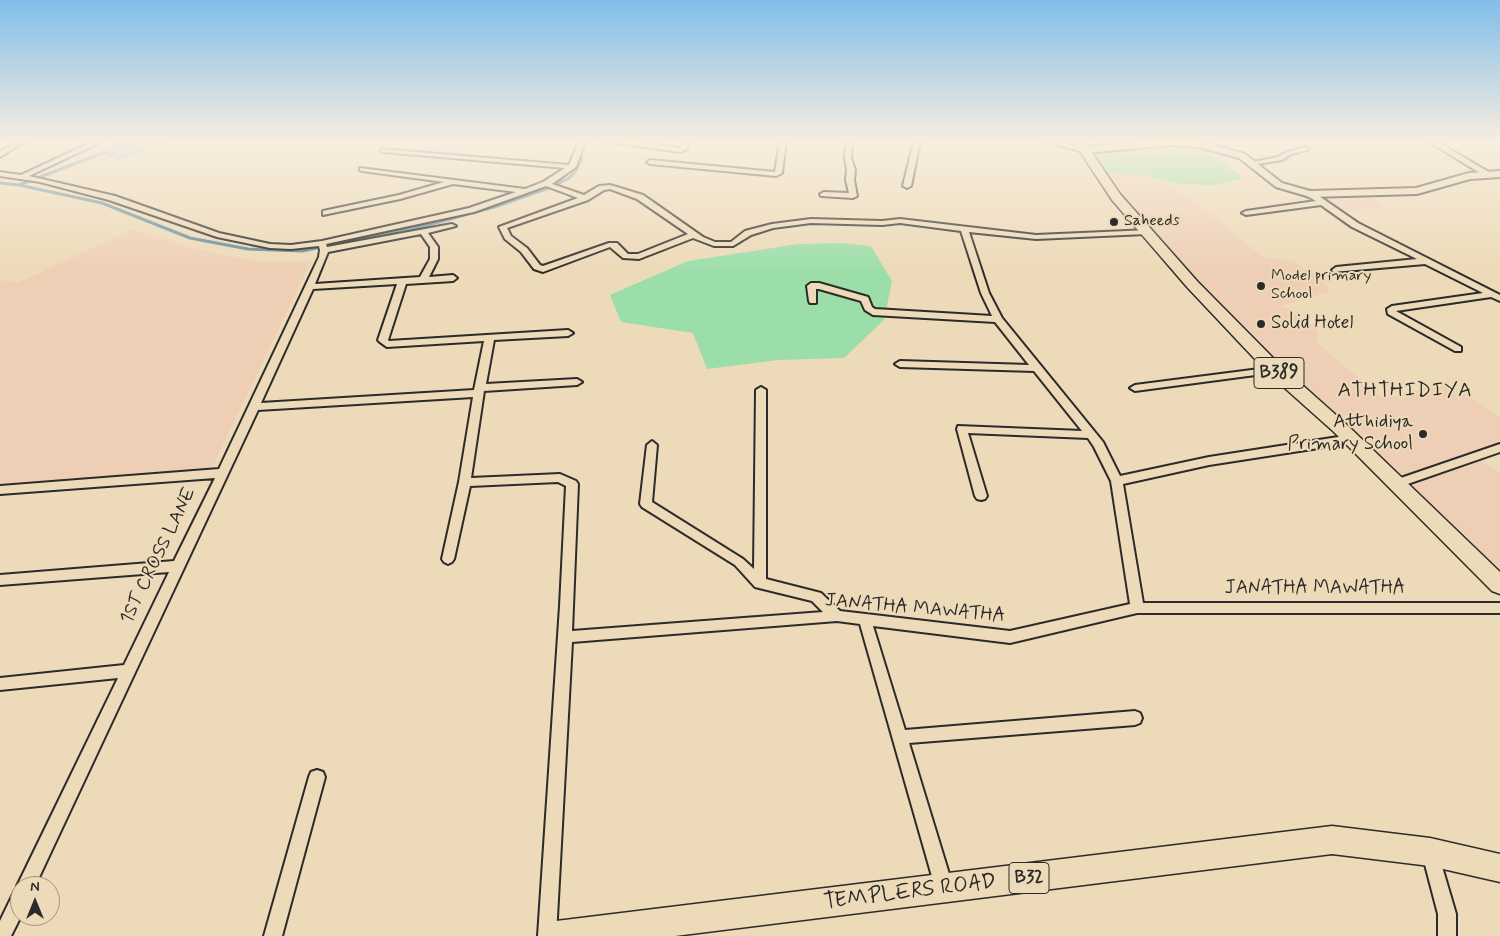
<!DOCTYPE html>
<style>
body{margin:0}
#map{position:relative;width:1500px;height:936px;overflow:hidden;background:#eddab8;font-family:Mynerve,sans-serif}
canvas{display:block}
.north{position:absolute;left:10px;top:876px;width:50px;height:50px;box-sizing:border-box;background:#eddab8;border:1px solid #9f9480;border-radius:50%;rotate:0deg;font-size:14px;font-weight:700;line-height:20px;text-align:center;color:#2b2b2b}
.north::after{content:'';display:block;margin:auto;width:18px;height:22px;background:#2b2b2b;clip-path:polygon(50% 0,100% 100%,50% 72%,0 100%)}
</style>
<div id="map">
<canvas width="1500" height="936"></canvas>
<div class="north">N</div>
</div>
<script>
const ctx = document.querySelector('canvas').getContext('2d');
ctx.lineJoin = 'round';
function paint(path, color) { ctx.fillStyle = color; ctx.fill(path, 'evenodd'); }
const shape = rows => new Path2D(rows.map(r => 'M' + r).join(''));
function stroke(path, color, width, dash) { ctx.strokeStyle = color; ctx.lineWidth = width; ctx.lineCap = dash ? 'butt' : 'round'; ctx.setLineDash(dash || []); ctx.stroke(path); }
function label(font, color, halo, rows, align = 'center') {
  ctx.font = font + ' Mynerve,sans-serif'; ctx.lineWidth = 4; ctx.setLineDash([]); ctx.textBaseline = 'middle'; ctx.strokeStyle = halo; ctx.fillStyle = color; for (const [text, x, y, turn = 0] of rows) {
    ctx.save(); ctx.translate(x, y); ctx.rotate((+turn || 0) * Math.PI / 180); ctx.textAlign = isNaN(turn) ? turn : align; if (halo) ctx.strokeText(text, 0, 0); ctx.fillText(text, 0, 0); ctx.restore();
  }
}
const built = shape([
 [1098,173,1145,175,1163,182,1198,204,1263,257,1293,261,1320,279,1329,288,1328,292,1281,306,1309,322,1318,332,1319,336,1316,342,1383,399,1427,387,1449,384,1471,397,1500,418,1500,448,1473,457,1500,473,1500,585,1295,388],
 [1365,193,1381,202,1385,208,1334,212,1311,196],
 [132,229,187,247,238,258,262,262,311,261,212,468,0,486,0,280,18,283]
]);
const green = shape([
 [1173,142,1200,144,1243,178,1218,185,1206,185,1178,184,1145,175,1098,173,1083,150],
 [841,243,871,246,892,281,884,320,844,358,778,360,707,369,693,333,621,322,610,295,688,261,798,244]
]);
const water = shape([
 [123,141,168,141,118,159,105,152,123,141]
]);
const stream = shape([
 [0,183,19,185,105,152],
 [19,185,102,203,190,238,248,249,302,251,424,226,494,207,552,187,569,178,575,172,582,158]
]);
const minor = shape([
 [17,141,25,141,0,157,0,152,17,141],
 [94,141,103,141,29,176,115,196,219,233,270,244,291,245,322,241,469,208,516,192,453,184,400,199,323,215,323,211,399,195,444,182,362,171,360,170,360,168,525,189,543,182,565,168,383,152,381,151,381,149,569,165,579,141,585,141,576,167,552,184,584,195,599,186,610,185,643,195,703,237,715,242,731,242,745,231,772,224,811,219,882,221,900,219,1036,235,1149,230,1149,234,1146,234,1036,239,969,232,989,293,1002,318,1103,442,1120,476,1209,457,1351,435,1356,439,1351,443,1209,465,1123,484,1143,603,1500,603,1500,613,1137,613,1010,643,873,626,905,730,1135,711,1140,713,1142,718,1140,723,1135,725,909,743,953,887,950,893,944,896,938,893,935,887,860,624,837,621,572,642,556,936,538,936,560,606,566,486,558,482,470,486,454,559,452,562,448,564,444,562,442,559,459,482,473,397,258,410,35,886,20,886,21,916,11,936,0,936,0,921,14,892,19,890,17,886,20,880,118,678,0,690,0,678,124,665,169,572,0,585,0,575,174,561,215,478,0,494,0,486,219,469,319,257,320,250,319,246,291,249,270,248,217,237,109,200,40,182,0,176,0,172,21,175,94,141],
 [546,186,578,198,499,227,505,239,521,252,534,269,543,272,610,247,623,258,639,259,693,238,714,246,733,246,751,235,773,228,811,223,882,225,900,223,961,231,981,293,992,316,875,309,872,307,868,297,819,283,811,283,807,286,809,301,810,303,816,303,816,289,819,289,861,301,865,310,873,315,995,322,1029,365,900,361,895,364,900,367,1034,371,1082,431,958,426,957,429,975,496,977,499,981,500,985,499,987,496,968,433,1088,438,1094,447,1111,481,1130,604,1010,631,840,611,821,593,766,579,766,390,761,387,756,390,754,569,743,559,652,502,657,445,652,441,647,445,640,504,642,507,735,565,755,587,812,601,823,612,572,631,578,484,576,481,560,474,471,478,484,391,577,385,582,382,577,379,486,384,494,340,568,336,573,333,568,330,389,341,388,340,406,284,453,281,457,278,453,275,429,277,438,259,438,247,428,233,456,226,452,224,327,247,326,244,474,212,546,186],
 [610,189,637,199,688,234,638,254,628,254,617,243,609,243,543,266,540,265,527,248,511,236,507,228,588,200,604,190,610,189],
 [421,234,430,247,430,259,420,277,315,284,328,252,421,234],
 [397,284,378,340,380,342,387,347,484,341,474,390,261,403,313,289,397,284],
 [603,141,626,141,680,148,684,141,690,141,687,149,681,152,603,141],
 [780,141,786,141,782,173,776,176,650,164,647,162,650,160,775,172,780,141],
 [846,141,852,141,851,158,855,170,854,180,857,196,853,198,821,196,820,194,824,192,849,193,846,180,847,170,845,158,846,141],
 [914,141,920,141,911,186,907,188,903,186,914,141],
 [1045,141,1057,141,1086,150,1083,152,1045,141],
 [1428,141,1436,141,1492,174,1485,176,1428,141],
 [1305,147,1308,149,1307,150,1291,154,1282,160,1251,165,1248,163,1278,157,1287,152,1305,147],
 [1307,192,1313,192,1358,223,1500,295,1500,301,1491,297,1396,311,1461,347,1461,351,1455,351,1388,314,1387,309,1392,306,1483,293,1425,264,1333,272,1332,270,1336,267,1417,259,1352,227,1321,205,1246,215,1242,213,1246,211,1316,201,1307,196,1307,192],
 [1275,367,1280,370,1278,372,1135,391,1130,388,1135,385,1275,367],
 [1500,444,1500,452,1396,488,1390,484,1392,481,1500,444],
 [317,770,323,772,325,777,282,936,264,936,309,777,311,772,317,770],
 [1430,845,1436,847,1438,853,1456,914,1456,936,1438,936,1438,914,1422,853,1424,847,1430,845]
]);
const tertiary = shape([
 [1150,141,1200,141,1245,154,1282,183,1310,191,1416,188,1469,173,1500,171,1500,177,1470,179,1417,194,1310,197,1276,187,1239,158,1199,147,1173,145,1083,153,1078,150,1083,147,1150,141]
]);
const primary = shape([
 [1073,141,1084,141,1120,194,1197,281,1281,366,1346,424,1500,572,1500,594,1492,591,1334,432,1269,374,1187,287,1112,200,1073,141],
 [1332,826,1430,838,1500,854,1500,882,1430,866,1332,854,675,936,541,936,546,926,556,921,1332,826]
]);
const markers = [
 [1114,222,5,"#2b2b2b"],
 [1261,286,5,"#2b2b2b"],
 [1261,324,5,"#2b2b2b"],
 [1423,434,5,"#2b2b2b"]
];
const farPoinames = [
 ["Saheeds",1124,222],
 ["Model primary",1271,277],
 ["School",1271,295]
];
const shields = [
 [1279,373,50],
 [1029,878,40]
];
const shieldNames = [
 ["B389",1279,373],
 ["B32",1029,878]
];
const poiNames = [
 ["Solid Hotel",1271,324],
 ["Atthidiya",1413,423,"right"],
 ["Primary School",1413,445,"right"]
];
const streetNames = [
 ["1ST CROSS LANE",159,556,-64],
 ["JANATHA MAWATHA",1315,589],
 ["JANATHA MAWATHA",915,609,5]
];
const quarterNames = [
 ["ATHTHIDIYA",1405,392]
];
const nearStreetnames = [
 ["TEMPLERS ROAD",910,893,-7]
];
paint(built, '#eecfb5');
paint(green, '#9bdeaa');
paint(water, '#89cdea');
stroke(water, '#638c9e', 1);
stroke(stream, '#638c9e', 3);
stroke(minor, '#2b2b2b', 4);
stroke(tertiary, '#2b2b2b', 4);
stroke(primary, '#2b2b2b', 3);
paint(minor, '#eddab8');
paint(tertiary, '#eddab8');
paint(primary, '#eddab8');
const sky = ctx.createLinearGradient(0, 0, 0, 272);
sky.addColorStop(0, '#82bee9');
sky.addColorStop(0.52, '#f7eedf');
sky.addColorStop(1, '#f7eedf00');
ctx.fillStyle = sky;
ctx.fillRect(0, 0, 1500, 272);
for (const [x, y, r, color] of markers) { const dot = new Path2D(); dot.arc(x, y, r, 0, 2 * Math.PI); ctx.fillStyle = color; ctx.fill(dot); stroke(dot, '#eddab8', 2); }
label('16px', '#2b2b2b', '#eddab8', farPoinames, 'left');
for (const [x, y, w] of shields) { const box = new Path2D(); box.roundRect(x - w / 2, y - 15.5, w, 31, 4); ctx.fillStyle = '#eddab8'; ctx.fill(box); stroke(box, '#2b2b2b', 1); }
label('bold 18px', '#2b2b2b', null, shieldNames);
label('19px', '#2b2b2b', '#eddab8', poiNames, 'left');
label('19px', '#2b2b2b', '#eddab8', streetNames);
ctx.letterSpacing = '1px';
label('21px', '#2b2b2b', '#eddab8', quarterNames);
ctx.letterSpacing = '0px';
label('22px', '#2b2b2b', '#eddab8', nearStreetnames);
</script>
